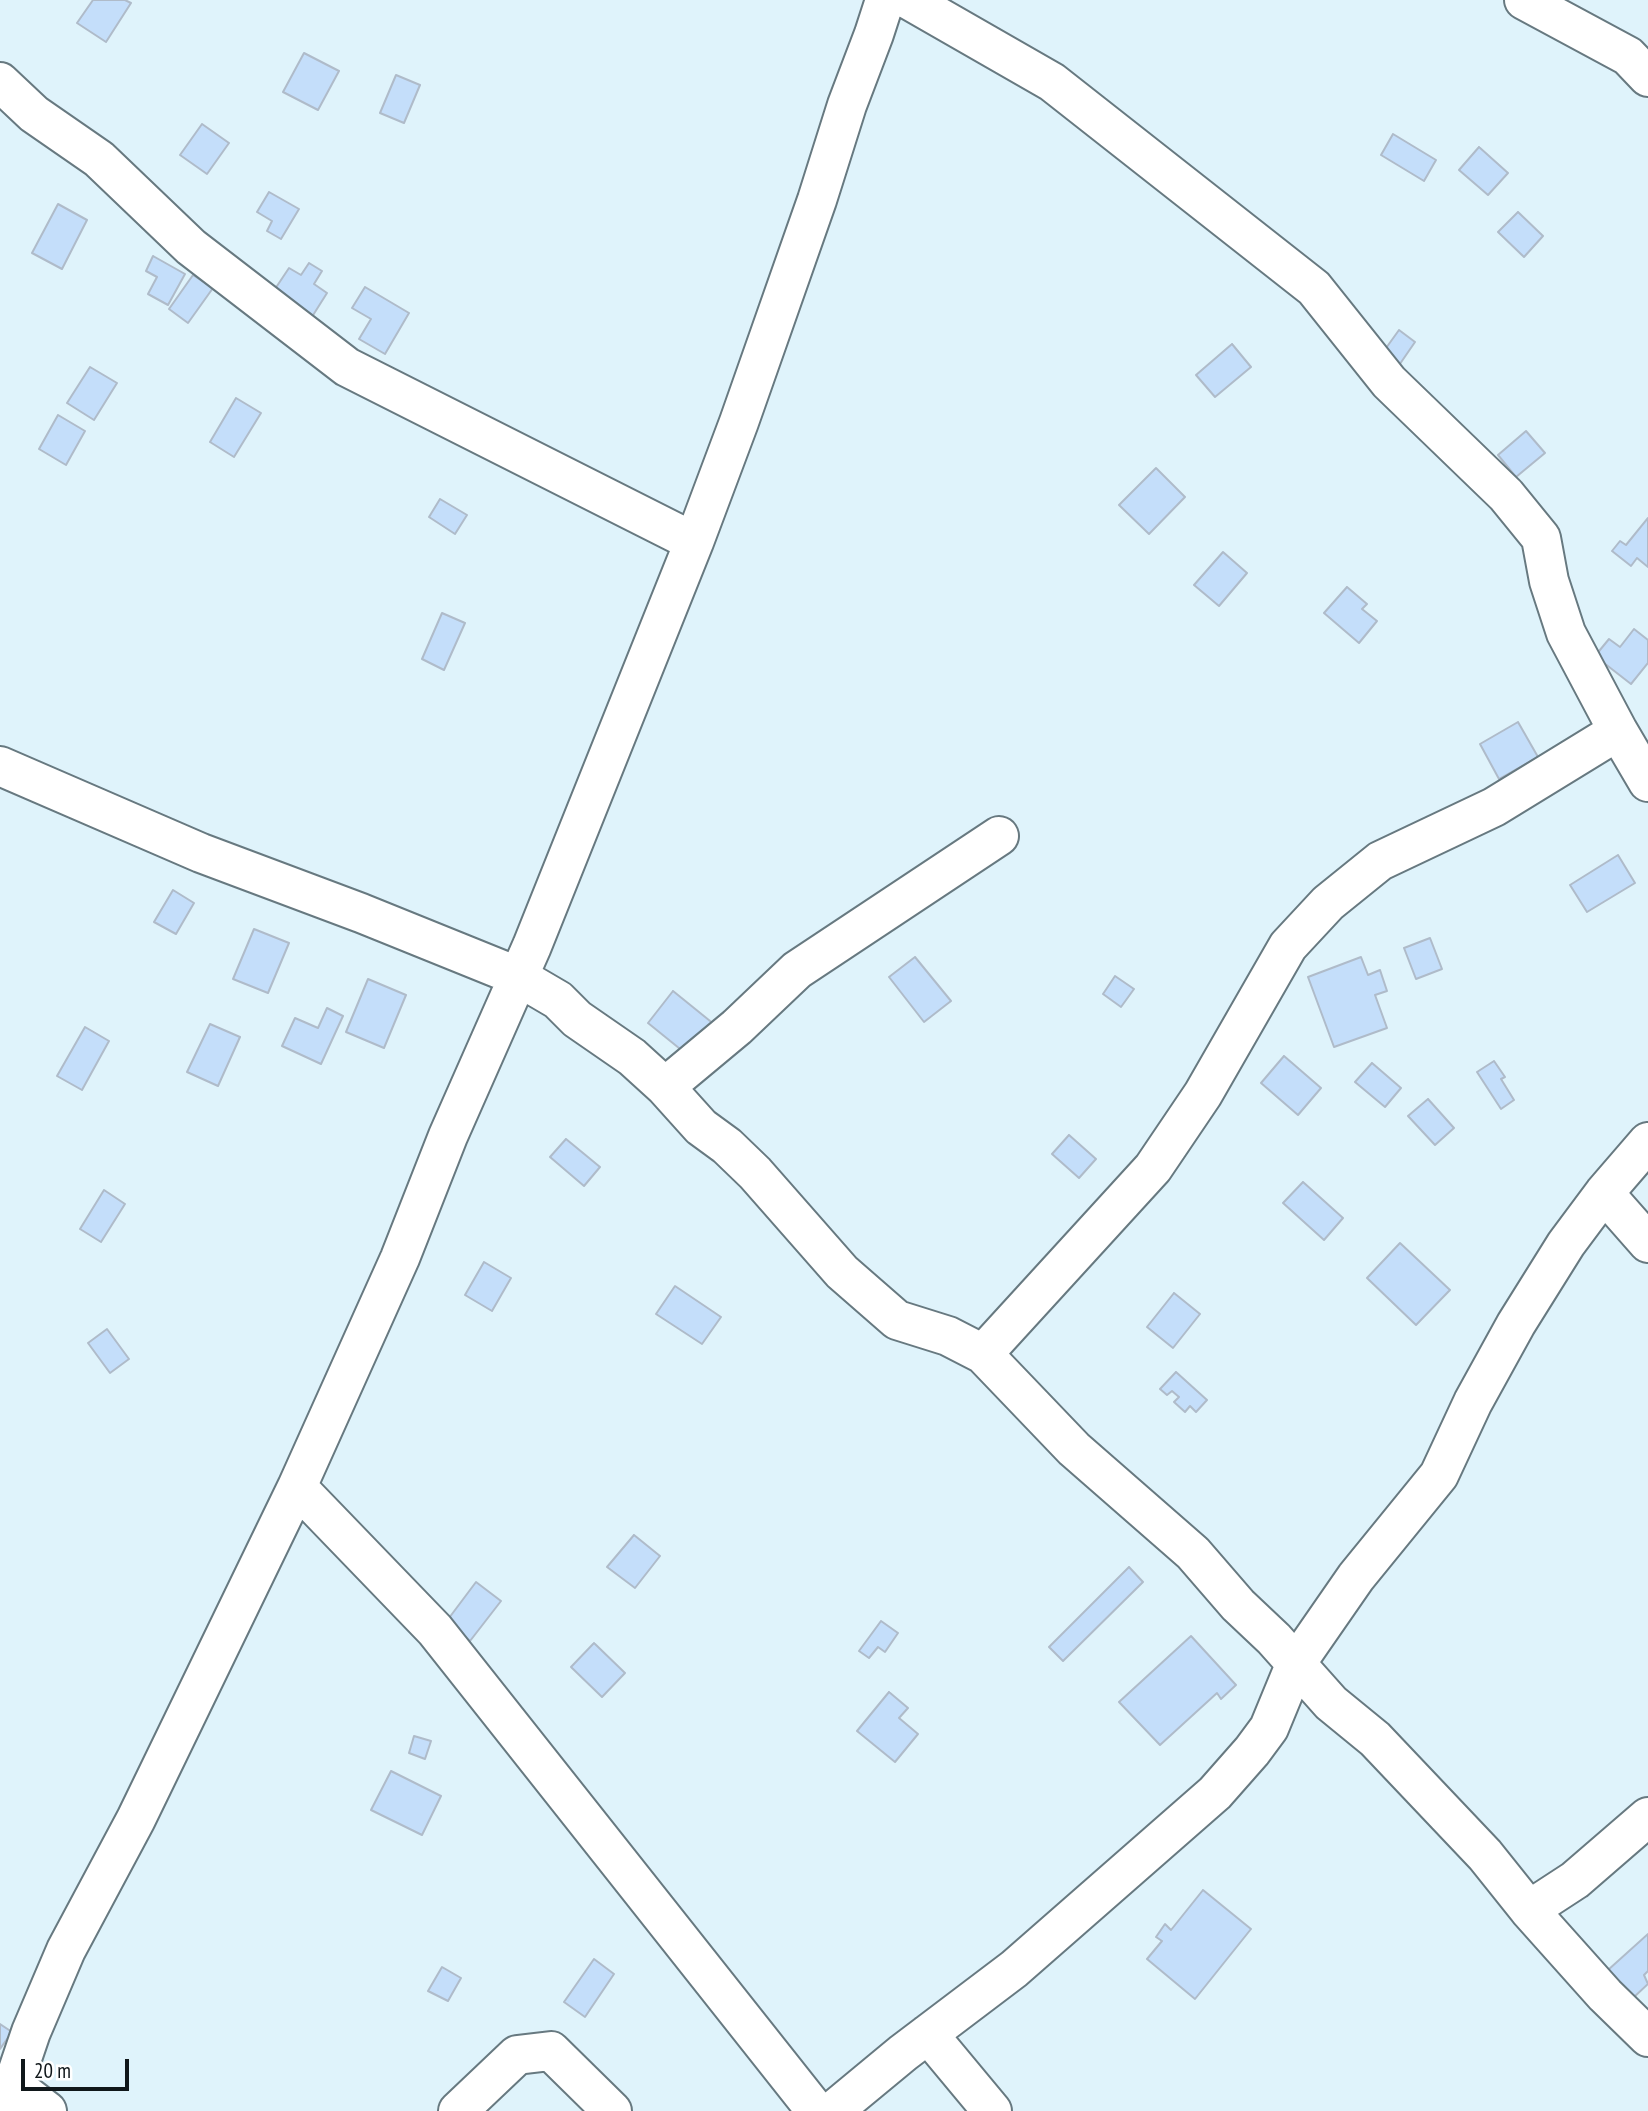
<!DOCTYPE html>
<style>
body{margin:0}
#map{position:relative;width:1648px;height:2111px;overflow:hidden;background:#dff3fb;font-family:"PT Sans Narrow",sans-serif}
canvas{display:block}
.scale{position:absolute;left:21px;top:2059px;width:108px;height:32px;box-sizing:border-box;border:4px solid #10171a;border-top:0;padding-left:9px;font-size:21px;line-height:24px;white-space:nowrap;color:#10171a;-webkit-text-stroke:5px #fff;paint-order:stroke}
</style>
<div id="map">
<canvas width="1648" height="2111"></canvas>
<div class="scale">20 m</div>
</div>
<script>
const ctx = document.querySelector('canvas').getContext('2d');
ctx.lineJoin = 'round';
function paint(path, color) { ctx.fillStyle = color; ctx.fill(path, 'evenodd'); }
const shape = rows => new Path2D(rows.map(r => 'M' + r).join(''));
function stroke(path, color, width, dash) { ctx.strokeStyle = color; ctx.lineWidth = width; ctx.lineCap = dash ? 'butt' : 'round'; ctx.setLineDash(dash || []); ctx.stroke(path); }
const building = shape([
 [93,0,125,0,131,3,106,42,77,23,93,0],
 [304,53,339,71,318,110,283,92,304,53],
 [396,75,420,85,404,123,380,113,396,75],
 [202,124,229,143,207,174,180,155,202,124],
 [1393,134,1436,160,1424,181,1381,155,1393,134],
 [1479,147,1508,173,1488,195,1459,170,1479,147],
 [269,192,299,209,281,239,267,231,272,221,257,212,269,192],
 [58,204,87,220,62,269,32,253,58,204],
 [1518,212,1543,236,1524,257,1498,232,1518,212],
 [153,256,185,274,168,305,148,294,157,277,146,271,153,256],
 [309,263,322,271,314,284,327,293,310,320,271,295,289,268,301,275,309,263],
 [193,275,213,288,188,323,169,309,193,275],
 [365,287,409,313,385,354,359,339,371,319,352,308,365,287],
 [1399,330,1415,342,1393,374,1376,362,1399,330],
 [1232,344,1251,367,1215,397,1196,375,1232,344],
 [90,367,117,383,94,420,67,403,90,367],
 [236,398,261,413,234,457,210,442,236,398],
 [58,415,85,431,66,465,39,449,58,415],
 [1526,431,1545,453,1516,477,1498,455,1526,431],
 [1156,468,1185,497,1149,534,1119,505,1156,468],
 [440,499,467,515,455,534,429,517,440,499],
 [1648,518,1648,567,1637,558,1631,566,1612,551,1620,541,1626,545,1648,518],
 [1223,552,1247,573,1219,606,1194,585,1223,552],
 [1347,587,1367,604,1362,609,1377,621,1359,643,1324,613,1347,587],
 [442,613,465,623,444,670,422,659,442,613],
 [1634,629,1648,640,1648,663,1631,684,1595,656,1609,639,1620,647,1634,629],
 [1518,722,1538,757,1499,779,1480,744,1518,722],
 [1618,855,1635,883,1587,912,1570,885,1618,855],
 [173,890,194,903,176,934,154,922,173,890],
 [254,929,289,943,268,993,233,979,254,929],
 [1430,938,1442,969,1416,979,1404,948,1430,938],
 [915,957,951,1001,924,1022,889,977,915,957],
 [1361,957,1368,975,1380,970,1387,991,1375,995,1387,1028,1334,1047,1308,977,1361,957],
 [1115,976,1134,989,1121,1007,1103,994,1115,976],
 [368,979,406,995,384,1048,346,1032,368,979],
 [673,991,715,1025,690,1057,648,1023,673,991],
 [327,1008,343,1016,321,1064,282,1046,295,1018,318,1028,327,1008],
 [210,1024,240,1037,218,1086,187,1072,210,1024],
 [85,1027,109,1041,82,1090,57,1076,85,1027],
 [1284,1056,1321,1088,1298,1115,1261,1083,1284,1056],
 [1494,1061,1505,1077,1501,1079,1514,1100,1501,1109,1477,1072,1494,1061],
 [1372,1063,1401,1088,1385,1107,1355,1082,1372,1063],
 [1428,1099,1454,1128,1435,1145,1408,1116,1428,1099],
 [1069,1135,1096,1159,1079,1178,1052,1154,1069,1135],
 [566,1139,600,1167,584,1186,550,1157,566,1139],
 [1303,1182,1343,1218,1324,1240,1283,1203,1303,1182],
 [104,1190,125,1204,101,1242,80,1229,104,1190],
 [1400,1243,1450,1290,1416,1325,1367,1278,1400,1243],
 [484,1262,511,1278,492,1311,465,1295,484,1262],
 [675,1286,721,1317,702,1344,656,1314,675,1286],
 [1174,1293,1200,1314,1173,1348,1147,1327,1174,1293],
 [107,1329,129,1359,110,1373,88,1343,107,1329],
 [1176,1372,1207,1400,1196,1412,1190,1406,1185,1412,1174,1402,1179,1397,1172,1391,1167,1395,1160,1389,1176,1372],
 [634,1535,660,1556,635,1588,607,1567,634,1535],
 [1129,1567,1143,1582,1063,1661,1049,1647,1129,1567],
 [476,1582,501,1601,470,1641,446,1622,476,1582],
 [881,1621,898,1633,885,1652,878,1647,869,1658,859,1651,881,1621],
 [1191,1636,1236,1685,1221,1699,1217,1693,1160,1745,1119,1702,1191,1636],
 [594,1643,625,1673,602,1697,571,1667,594,1643],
 [889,1692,908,1708,899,1718,918,1734,895,1762,857,1731,889,1692],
 [414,1736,431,1741,425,1759,409,1753,414,1736],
 [391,1771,441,1796,422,1835,371,1810,391,1771],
 [1203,1890,1251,1929,1195,1999,1147,1959,1162,1941,1156,1937,1165,1924,1171,1930,1203,1890],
 [1648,1934,1648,1971,1644,1975,1648,1984,1633,1998,1608,1970,1648,1934],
 [594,1959,614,1974,585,2017,564,2002,594,1959],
 [442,1967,461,1978,448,2001,428,1991,442,1967],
 [0,2024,12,2032,0,2049,0,2024]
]);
const street = shape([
 [909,0,1052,82,1314,288,1389,382,1506,495,1541,538,1549,581,1566,633,1618,731,1648,782],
 [1524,0,1628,56,1648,77],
 [0,82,34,114,99,159,191,247,347,367,694,542],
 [0,766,201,853,361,913,517,976,558,1000,577,1019,632,1057,665,1087,701,1127,727,1146,755,1173,842,1272,897,1320,948,1336,983,1354,1074,1449,1193,1553,1238,1605,1274,1639,1331,1703,1375,1739,1485,1855,1529,1910,1605,1995,1648,2037],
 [665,1087,737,1027,797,970,999,836],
 [1604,1193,1648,1243],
 [983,1354,1153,1168,1203,1094,1288,946,1328,903,1380,861,1494,807,1618,731],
 [297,1487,435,1630,816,2111],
 [1529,1910,1575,1880,1648,1817],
 [928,2034,992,2111],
 [13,2085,47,2111],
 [0,2110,13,2085,31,2032,66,1950,136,1819,297,1487,400,1258,448,1136,532,946,694,542,739,422,817,200,847,105,874,34,885,0],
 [458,2111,517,2055,551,2051,612,2111],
 [833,2111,903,2053,1014,1969,1215,1793,1252,1751,1269,1728,1295,1665,1356,1577,1439,1475,1473,1402,1516,1324,1566,1244,1604,1193,1648,1142]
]);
paint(building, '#c4defa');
stroke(building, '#afbbc9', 2);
stroke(street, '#677980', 42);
stroke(street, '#fff', 38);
</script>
